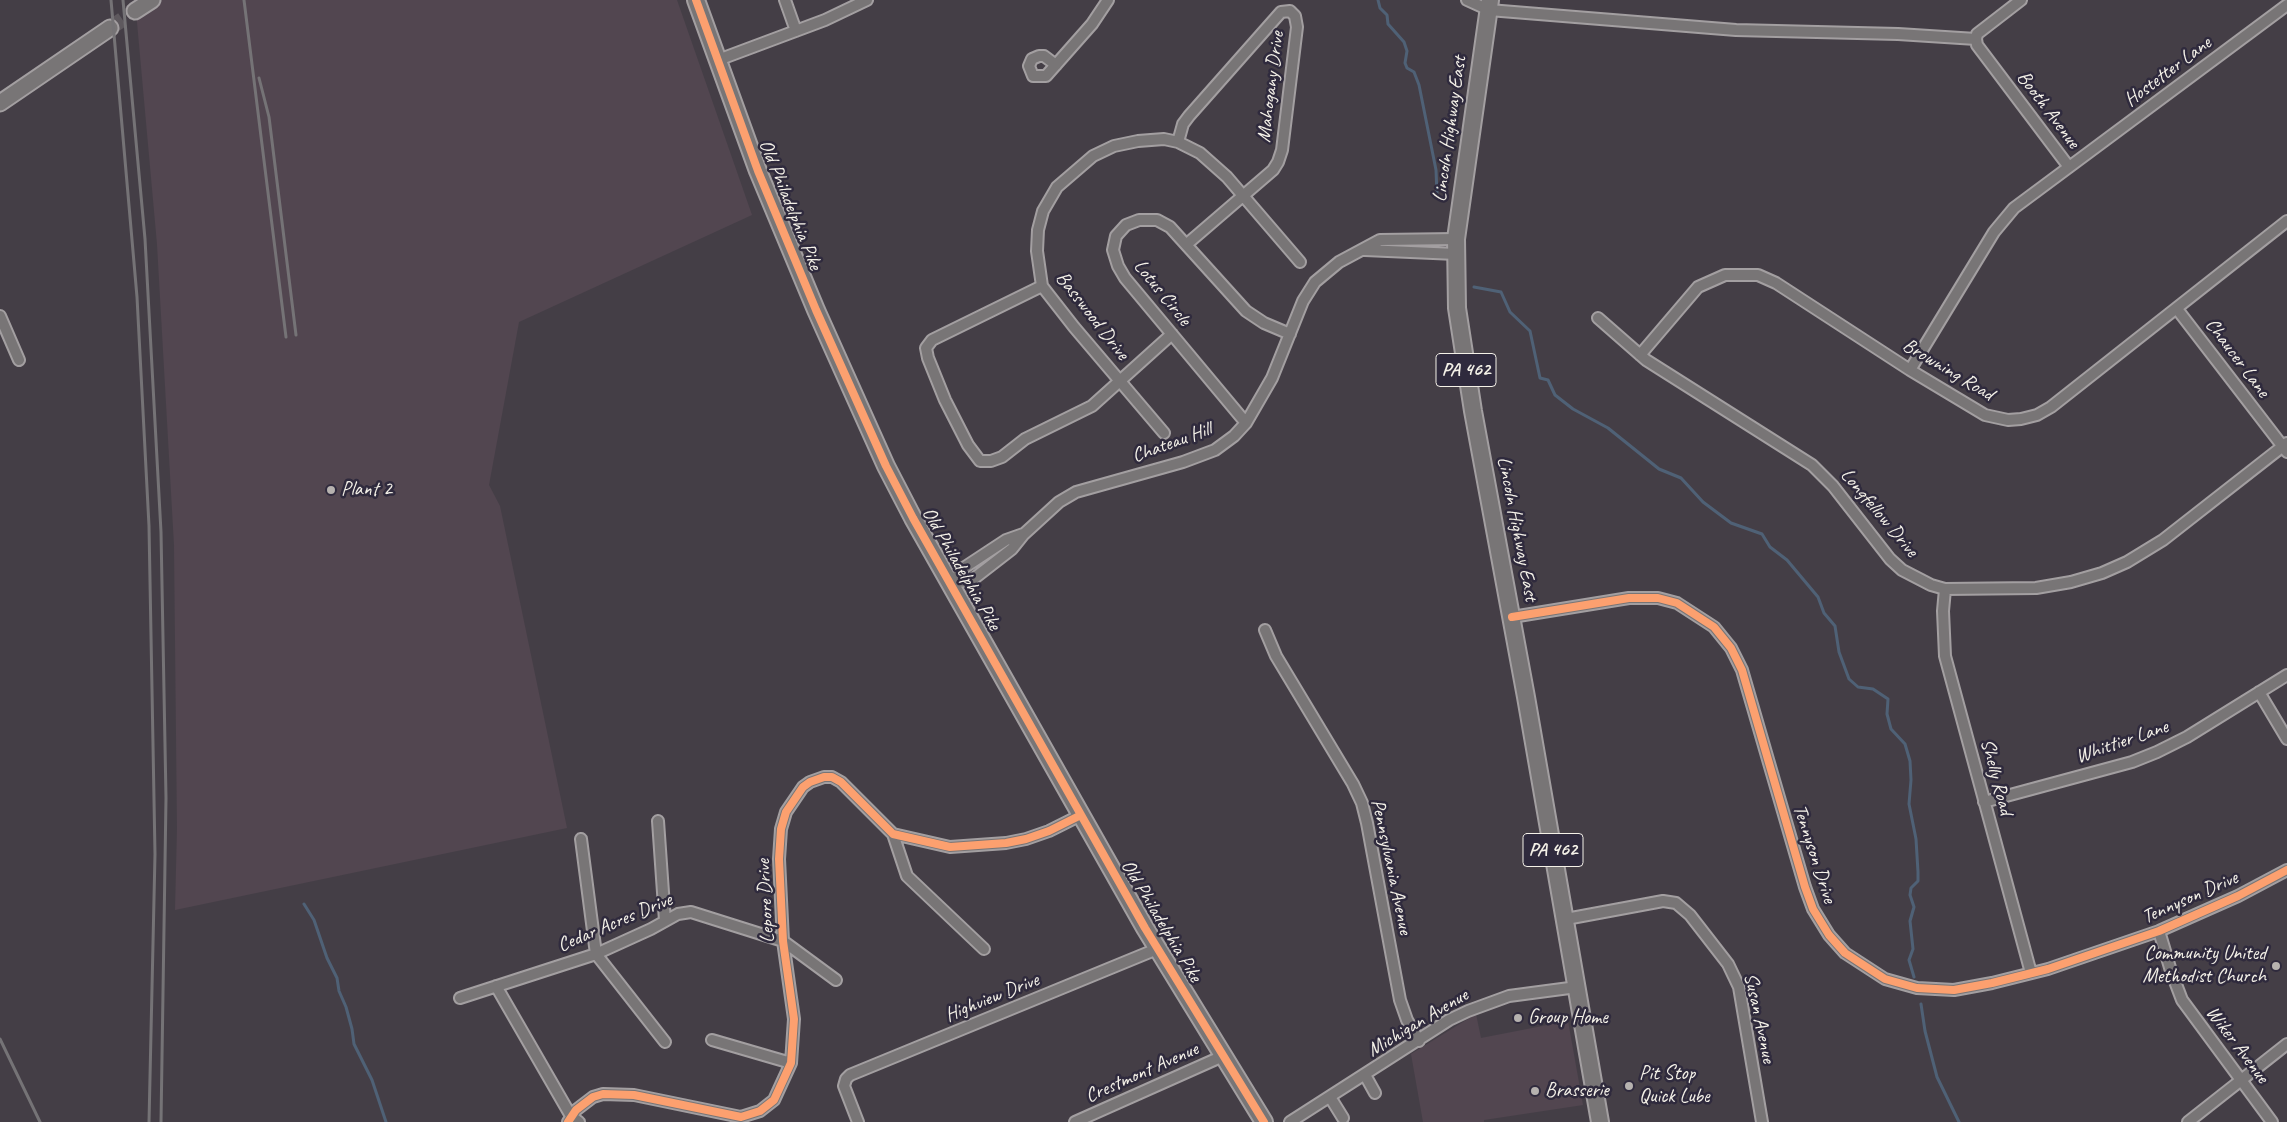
<!DOCTYPE html>
<style>
body{margin:0}
canvas{display:block;background:#443e46}
</style>
<canvas width="2287" height="1122"></canvas>
<script>
const ctx = document.querySelector('canvas').getContext('2d');
ctx.lineJoin = 'round';
function paint(path, color) { ctx.fillStyle = color; ctx.fill(path, 'evenodd'); }
const shape = rows => new Path2D(rows.map(r => 'M' + r).join(''));
function stroke(path, color, width, dash) { ctx.strokeStyle = color; ctx.lineWidth = width; ctx.lineCap = dash ? 'butt' : 'round'; ctx.setLineDash(dash || []); ctx.stroke(path); }
function label(font, color, halo, rows, align = 'center') {
  ctx.font = font + ' Caveat,sans-serif'; ctx.lineWidth = 5; ctx.setLineDash([]); ctx.textBaseline = 'middle'; ctx.strokeStyle = halo; ctx.fillStyle = color; for (const [text, x, y, turn = 0] of rows) {
    ctx.save(); ctx.translate(x, y); ctx.rotate((+turn || 0) * Math.PI / 180); ctx.textAlign = isNaN(turn) ? turn : align; if (halo) ctx.strokeText(text, 0, 0); ctx.fillText(text, 0, 0); ctx.restore();
  }
}
const built = shape([
 [135,0,677,0,752,215,519,322,489,485,500,506,567,828,175,910,177,829,174,545,157,244],
 [1476,1014,1481,1038,1568,1021,1583,1105,1484,1120,1484,1122,1423,1122,1411,1054]
]);
const stream = shape([
 [1378,0,1380,8,1387,15,1388,24,1404,42,1407,51,1405,63,1407,68,1414,72,1419,85,1436,170,1437,194],
 [1474,287,1501,292,1510,312,1530,331,1540,378,1548,380,1555,395,1573,409,1608,428,1659,469,1681,478,1703,502,1731,523,1762,534,1770,547,1787,560,1818,597,1824,613,1835,626,1839,652,1849,679,1858,687,1873,689,1888,699,1887,714,1891,729,1905,744,1910,761,1911,780,1909,804,1916,839,1918,872,1918,881,1911,888,1910,895,1914,907,1910,921,1913,949,1909,960,1914,977],
 [304,904,314,920,327,958,337,978,339,991,346,1007,352,1029,354,1044,372,1080,386,1122],
 [1921,1004,1925,1031,1937,1077,1959,1122]
]);
const secondaryTunnel = shape([
 [110,28,135,11]
]);
const street = shape([
 [785,0,796,31],
 [1467,0,1489,10,1736,30,1898,34,1976,39],
 [1976,39,1977,45,2069,167],
 [1976,39,1977,34,2021,0],
 [718,60,825,20,867,0],
 [1056,65,1044,56,1039,56,1032,59,1029,66,1033,76,1046,76,1092,24,1108,0],
 [1178,142,1183,124,1189,116,1281,12,1290,11,1295,16,1297,27,1282,150,1278,162,1273,170,1187,244],
 [1365,250,1456,254],
 [1042,286,932,340,926,348,928,358,945,400,968,445,980,461,991,461,1002,457,1025,439,1092,406,1172,334],
 [2177,309,2287,452],
 [0,316,19,360],
 [1598,318,1646,360,1812,465,1833,486,1890,559,1902,570,1931,585,1945,589,2036,588,2071,582,2102,573,2127,562,2163,540,2287,443],
 [1640,355,1698,287,1725,275,1758,275,1776,283,1910,370,1985,415,2008,420,2021,419,2037,415,2051,407,2287,221],
 [1910,370,1994,232,2014,208,2287,5],
 [1246,423,1125,278,1118,266,1113,250,1116,236,1126,225,1139,220,1157,220,1170,227,1246,311,1264,323,1290,334],
 [1164,433,1074,327,1042,286,1037,251,1038,230,1043,211,1057,187,1093,156,1114,146,1138,141,1164,139,1178,142,1200,153,1227,177,1300,262],
 [951,583,972,580,1012,549,1024,534,1059,502,1076,492,1183,462,1215,450,1234,436,1246,423,1272,378,1303,301,1315,282,1339,262,1380,240,1456,239],
 [951,583,965,567,1006,540,1023,534],
 [1945,589,1943,611,1945,656,2031,973],
 [1512,617,1629,598,1658,598,1677,603,1714,627,1731,648,1742,670,1805,887,1813,909,1829,935,1845,953,1885,979,1917,988,1954,990,1992,983,2048,969,2159,931,2238,896,2287,870],
 [1265,630,1276,656,1353,784,1362,803,1367,823,1400,1000,1407,1020,1419,1041],
 [2259,692,2287,739],
 [1984,802,2132,762,2157,752,2187,737,2287,675],
 [658,821,665,921],
 [893,834,907,876,984,949],
 [581,839,596,954,665,1042],
 [1566,919,1663,901,1676,903,1690,915,1728,964,1739,987,1762,1122],
 [2159,931,2171,971,2182,1000,2272,1122],
 [496,986,571,1116,579,1122],
 [460,998,596,954,651,929,678,914,691,912,783,941,836,980],
 [712,1040,791,1063],
 [1365,1075,1375,1093],
 [1330,1097,1343,1118],
 [568,1122,576,1110,593,1097,603,1094,634,1095,741,1117,760,1111,774,1100,791,1063,794,1019,783,941,779,859,781,829,786,812,803,787,810,782,824,777,832,777,841,782,893,834,950,847,1006,843,1026,839,1049,831,1081,815],
 [858,1122,844,1086,846,1079,850,1075,1157,949],
 [1075,1122,1223,1056],
 [1290,1122,1449,1020,1468,1011,1509,996,1577,987],
 [2188,1122,2287,1044]
]);
const secondary = shape([
 [135,11,152,0],
 [0,103,110,28]
]);
const primary = shape([
 [696,0,758,171,816,310,886,466,913,518,1145,928,1264,1122],
 [1490,0,1456,239,1457,308,1473,411,1526,697,1600,1122]
]);
const rail = shape([
 [111,0,137,297,149,526,155,854,149,1122],
 [123,0,145,239,161,532,166,798,161,1122],
 [244,0,286,337],
 [259,78,269,117,296,335],
 [0,1039,40,1122]
]);
const cycleway = shape([
 [696,0,758,171,816,310,886,466,913,518,1145,928,1264,1122],
 [1512,617,1629,598,1658,598,1677,603,1714,627,1731,648,1742,670,1805,887,1813,909,1829,935,1845,953,1885,979,1917,988,1954,990,1992,983,2048,969,2159,931,2238,896,2287,870],
 [568,1122,576,1110,593,1097,603,1094,634,1095,741,1117,760,1111,774,1100,791,1063,794,1019,783,941,779,859,781,829,786,812,803,787,810,782,824,777,832,777,841,782,893,834,950,847,1006,843,1026,839,1049,831,1081,815]
]);
const markers = [
 [331,490,5,"#b6b2af"],
 [2276,966,5,"#b6b2af"],
 [1518,1018,5,"#b6b2af"],
 [1629,1086,5,"#b6b2af"],
 [1535,1091,5,"#b6b2af"]
];
const shields = [
 [1466,370,60],
 [1553,850,60]
];
const shieldNames = [
 ["PA 462",1466,370],
 ["PA 462",1553,850]
];
const streetNames = [
 ["Hostetter Lane",2168,72,-37],
 ["Mahogany Drive",1271,87,-83],
 ["Booth Avenue",2048,110,53],
 ["Lincoln Highway East",1450,129,-82],
 ["Old Philadelphia Pike",790,205,68],
 ["Lotus Circle",1162,293,51],
 ["Basswood Drive",1092,316,52],
 ["Chaucer Lane",2237,358,53],
 ["Browning Road",1948,370,31],
 ["Chateau Hill",1172,443,-20],
 ["Longfellow Drive",1879,513,50],
 ["Lincoln Highway East",1517,529,79],
 ["Old Philadelphia Pike",961,569,60],
 ["Whittier Lane",2122,742,-19],
 ["Shelly Road",1996,777,75],
 ["Tennyson Drive",1814,854,72],
 ["Pennsylvania Avenue",1391,867,78],
 ["Tennyson Drive",2190,898,-24],
 ["Lepore Drive",766,901,-93],
 ["Old Philadelphia Pike",1161,921,59],
 ["Cedar Acres Drive",615,923,-23],
 ["Highview Drive",992,998,-22],
 ["Susan Avenue",1759,1018,78],
 ["Michigan Avenue",1418,1023,-31],
 ["Wiker Avenue",2237,1045,53],
 ["Crestmont Avenue",1142,1073,-24]
];
const poiNames = [
 ["Plant 2",341,490],
 ["Community United",2266,954,"right"],
 ["Methodist Church",2266,977,"right"],
 ["Group Home",1528,1018],
 ["Pit Stop",1639,1074],
 ["Quick Lube",1639,1097],
 ["Brasserie",1545,1091]
];
paint(built, '#524650');
stroke(stream, '#4f6176', 3);
stroke(secondaryTunnel, '#5e595e', 15, [15, 8]);
stroke(street, '#a39fa1', 14);
stroke(secondary, '#a39fa1', 19);
stroke(primary, '#a39fa1', 20);
stroke(street, '#787576', 10);
stroke(secondary, '#787576', 15);
stroke(primary, '#787576', 16);
stroke(rail, '#757376', 3);
stroke(cycleway, '#fca06f', 8);
for (const [x, y, r, color] of markers) { const dot = new Path2D(); dot.arc(x, y, r, 0, 2 * Math.PI); ctx.fillStyle = color; ctx.fill(dot); stroke(dot, '#2f2a3d', 2); }
for (const [x, y, w] of shields) { const box = new Path2D(); box.roundRect(x - w / 2, y - 16.5, w, 33, 4); ctx.fillStyle = '#2f2a3d'; ctx.fill(box); stroke(box, '#f4f1e8', 1); }
label('bold 19px', '#f4f1e8', null, shieldNames);
label('20px', '#f4f1e8', '#2f2a3d', streetNames);
label('20px', '#f4f1e8', '#2f2a3d', poiNames, 'left');
</script>
